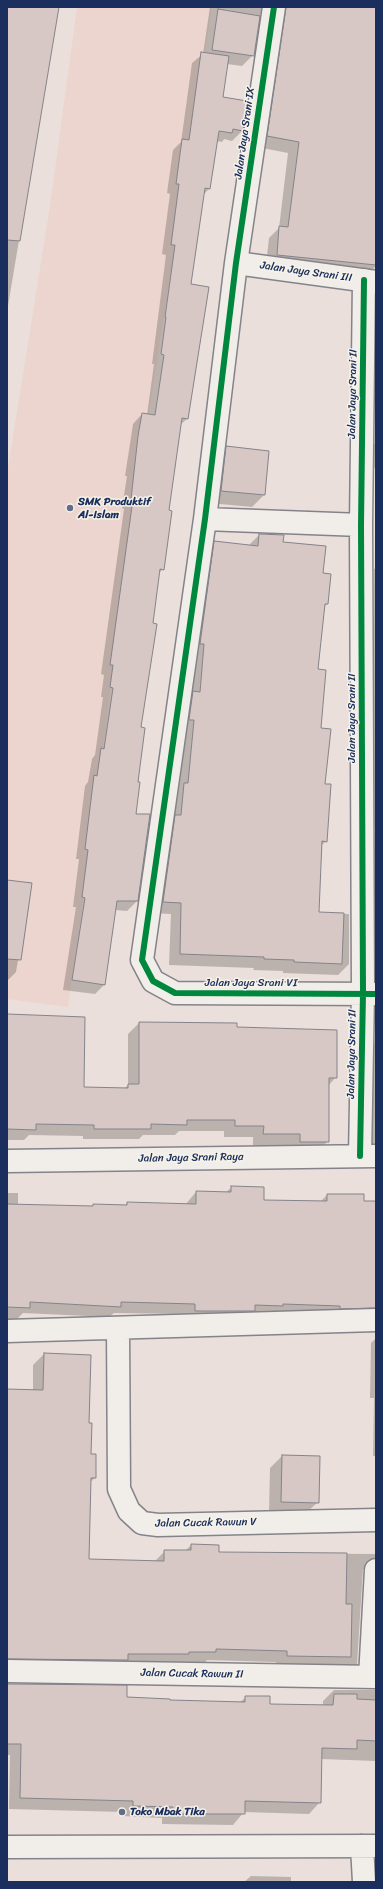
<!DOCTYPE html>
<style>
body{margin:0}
#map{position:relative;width:383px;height:1889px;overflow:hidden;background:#eadfda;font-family:Sriracha,sans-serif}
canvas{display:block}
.frame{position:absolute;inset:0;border:8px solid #1b2f5e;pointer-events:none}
</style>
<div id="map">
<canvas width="383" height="1889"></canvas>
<div class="frame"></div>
</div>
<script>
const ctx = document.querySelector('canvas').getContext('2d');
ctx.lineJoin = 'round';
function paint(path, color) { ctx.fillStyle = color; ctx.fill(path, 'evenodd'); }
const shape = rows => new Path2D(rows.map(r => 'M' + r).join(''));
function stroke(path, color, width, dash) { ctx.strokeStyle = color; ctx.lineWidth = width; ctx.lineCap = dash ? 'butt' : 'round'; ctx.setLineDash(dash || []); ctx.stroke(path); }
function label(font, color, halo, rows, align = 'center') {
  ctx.font = font + ' Sriracha,sans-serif'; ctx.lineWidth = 3; ctx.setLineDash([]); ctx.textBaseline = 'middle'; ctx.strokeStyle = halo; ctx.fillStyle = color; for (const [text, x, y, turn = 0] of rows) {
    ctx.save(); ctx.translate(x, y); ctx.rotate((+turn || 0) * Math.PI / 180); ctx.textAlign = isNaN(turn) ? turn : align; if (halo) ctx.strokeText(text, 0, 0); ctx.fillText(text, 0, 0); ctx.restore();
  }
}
const built = shape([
 [77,7,212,7,129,542,89,861,68,1007,7,999,7,474,50,206]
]);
const shadow = shape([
 [7,7,58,7,7,312],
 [210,7,262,7,253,55,242,66,227,64,222,98,246,102,242,131,232,141,224,139,222,142,216,141,209,189,203,195,190,285,187,419,180,425,168,511,163,569,159,573,140,728,135,815,137,901,127,911,115,910,104,985,95,994,63,990,76,907,73,907,79,859,76,859,85,786,88,782,92,759,95,755,103,697,101,697,104,675,101,674,124,509,122,508,127,476,125,476,133,424,142,414,147,415,154,364,152,364,166,255,162,254,170,194,167,193,173,150,181,142,192,63,203,54],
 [269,7,376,7,376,266,366,276,266,265,269,238,279,228,288,153,257,147],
 [376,442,376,468,373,468,374,444],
 [227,447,264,495,252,507,209,503,215,460],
 [259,535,282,543,322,574,327,604,323,608,317,670,326,841,320,847,318,913,349,914,349,964,338,975,283,973,283,971,253,970,254,968,169,965,171,914,152,913,174,795,178,790,204,554,215,543,248,546],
 [376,568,376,983,369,982,375,827,364,827,372,627,374,625,374,569],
 [7,881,31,884,16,972,7,981],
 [7,1015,83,1088,124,1089,128,1085,128,1034,139,1023,236,1028,336,1077,328,1086,328,1141,316,1153,289,1152,289,1145,253,1145,253,1137,224,1137,224,1131,179,1131,175,1135,143,1135,139,1139,83,1139,83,1136,29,1135,24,1140,7,1140],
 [376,1042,376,1148,367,1148,370,1049],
 [232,1187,263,1201,320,1202,327,1195,363,1202,376,1202,376,1326,184,1322,184,1314,114,1313,109,1317,23,1313,17,1319,7,1319,7,1193,18,1193,18,1206,91,1207,94,1205,125,1206,127,1203,185,1205,196,1192,225,1193],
 [376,1338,376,1456,373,1456,374,1398,370,1398,371,1343],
 [44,1354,88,1424,90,1455,95,1478,89,1483,88,1560,154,1562,165,1551,185,1551,191,1545,218,1553,376,1554,376,1576,371,1570,363,1569,357,1664,346,1675,276,1667,276,1662,207,1660,204,1663,179,1662,177,1665,7,1669,7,1390,33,1390,33,1365],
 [282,1456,318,1457,318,1502,305,1514,269,1513,270,1468],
 [7,1685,169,1701,239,1703,246,1697,269,1705,323,1706,323,1701,334,1690,376,1690,376,1761,321,1759,320,1802,309,1814,244,1812,233,1825,162,1824,162,1818,122,1816,123,1812,9,1809,10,1755,7,1755],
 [251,1876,291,1877,291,1882,244,1882]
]);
const building = shape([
 [7,7,59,7,20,241,7,240,7,7],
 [286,7,376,7,376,265,277,255,279,226,288,227,299,142,267,136,286,7],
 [218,9,260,16,254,56,212,50,218,9],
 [201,52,229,56,223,97,247,101,243,131,233,129,232,133,219,131,210,189,205,188,191,284,209,287,188,419,182,418,169,510,172,511,164,570,160,569,153,623,157,624,141,727,145,728,138,782,140,782,136,814,150,814,138,901,117,901,105,985,72,980,85,898,82,897,88,850,85,849,94,775,97,776,101,748,104,749,113,688,110,687,113,665,110,665,133,499,131,499,138,436,142,413,155,415,164,355,161,354,166,317,165,317,175,245,171,245,179,184,176,184,182,139,189,140,201,52],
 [226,446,269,451,265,495,221,491,226,446],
 [259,534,284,535,283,542,326,546,323,573,331,574,328,604,325,604,318,669,326,670,321,728,331,729,325,784,331,784,327,842,322,841,319,912,344,913,342,964,294,962,294,960,264,959,264,957,180,954,181,903,163,902,175,815,181,815,184,783,188,783,194,720,189,720,193,691,200,692,204,644,200,644,214,541,258,546,259,534],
 [7,880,32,883,21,960,7,959,7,880],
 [7,1014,85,1017,84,1087,128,1088,128,1084,139,1084,139,1022,237,1023,237,1027,337,1030,337,1078,329,1078,329,1142,300,1142,300,1134,263,1134,264,1126,235,1126,235,1120,187,1120,187,1125,151,1124,151,1129,94,1129,94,1125,36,1124,36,1130,7,1129,7,1014],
 [231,1186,264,1187,264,1200,327,1201,327,1194,364,1194,364,1201,376,1201,376,1308,340,1309,340,1306,283,1304,283,1306,255,1305,255,1311,195,1311,195,1304,121,1302,121,1307,30,1302,30,1308,7,1307,7,1204,93,1206,93,1204,127,1205,127,1202,196,1204,196,1191,231,1192,231,1186],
 [44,1353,91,1355,89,1423,92,1423,91,1454,96,1454,96,1478,91,1478,89,1559,164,1561,164,1550,191,1550,191,1544,219,1545,219,1552,347,1553,346,1604,352,1604,351,1657,287,1656,287,1651,216,1649,216,1652,189,1652,189,1654,128,1654,128,1660,7,1659,7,1389,43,1390,44,1353],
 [282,1455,320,1456,319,1503,281,1502,282,1455],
 [7,1684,127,1685,127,1697,170,1699,170,1700,245,1702,245,1696,270,1696,270,1704,333,1705,334,1694,357,1694,357,1699,376,1700,376,1741,357,1740,357,1749,322,1748,321,1803,245,1801,245,1814,173,1814,173,1807,133,1806,133,1801,20,1798,21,1744,7,1744,7,1684]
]);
const minor = shape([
 [274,7,236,263,205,519,142,960,153,981,175,993,376,994],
 [236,263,376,282],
 [205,519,361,525],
 [360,1156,363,993,361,525,364,280],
 [7,1161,376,1156],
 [118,1328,119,1489,129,1511,142,1523,158,1525,376,1520],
 [7,1331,376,1320],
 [7,1671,376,1677],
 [370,1677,376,1570],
 [362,1846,364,1882],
 [7,1847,376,1846]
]);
const cycleway = shape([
 [274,7,236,263,205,519,142,960,153,981,175,993,376,994],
 [360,1156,363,993,361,525,364,280]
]);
const markers = [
 [70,508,4,"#636d89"],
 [122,1812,4,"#636d89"]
];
const streetNames = [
 ["Jalan Jaya Srani IX",245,133,-82],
 ["Jalan Jaya Srani III",306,272,8],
 ["Jalan Jaya Srani II",353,394,-89],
 ["Jalan Jaya Srani II",352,718,-90],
 ["Jalan Jaya Srani VI",251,983],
 ["Jalan Jaya Srani II",352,1054,-89],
 ["Jalan Jaya Srani Raya",191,1158,-1],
 ["Jalan Cucak Rawun V",206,1523,-1],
 ["Jalan Cucak Rawun II",192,1674,1]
];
const poiNames = [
 ["SMK Produktif",78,502],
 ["Al-Islam",78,515],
 ["Toko Mbak Tika",130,1812]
];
paint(built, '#ecd5ce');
paint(shadow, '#0003');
paint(building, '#d7c8c5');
stroke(building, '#84838a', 1);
stroke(minor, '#84838a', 25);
stroke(minor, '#f1eeea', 22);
stroke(cycleway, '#00873e', 6);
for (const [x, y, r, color] of markers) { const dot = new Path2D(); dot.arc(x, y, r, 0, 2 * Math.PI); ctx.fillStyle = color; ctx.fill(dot); stroke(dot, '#f7f3e8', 1.5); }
label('11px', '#1b2f5e', '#f7f3e8', streetNames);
label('bold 11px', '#1b2f5e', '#f7f3e8', poiNames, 'left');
</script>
